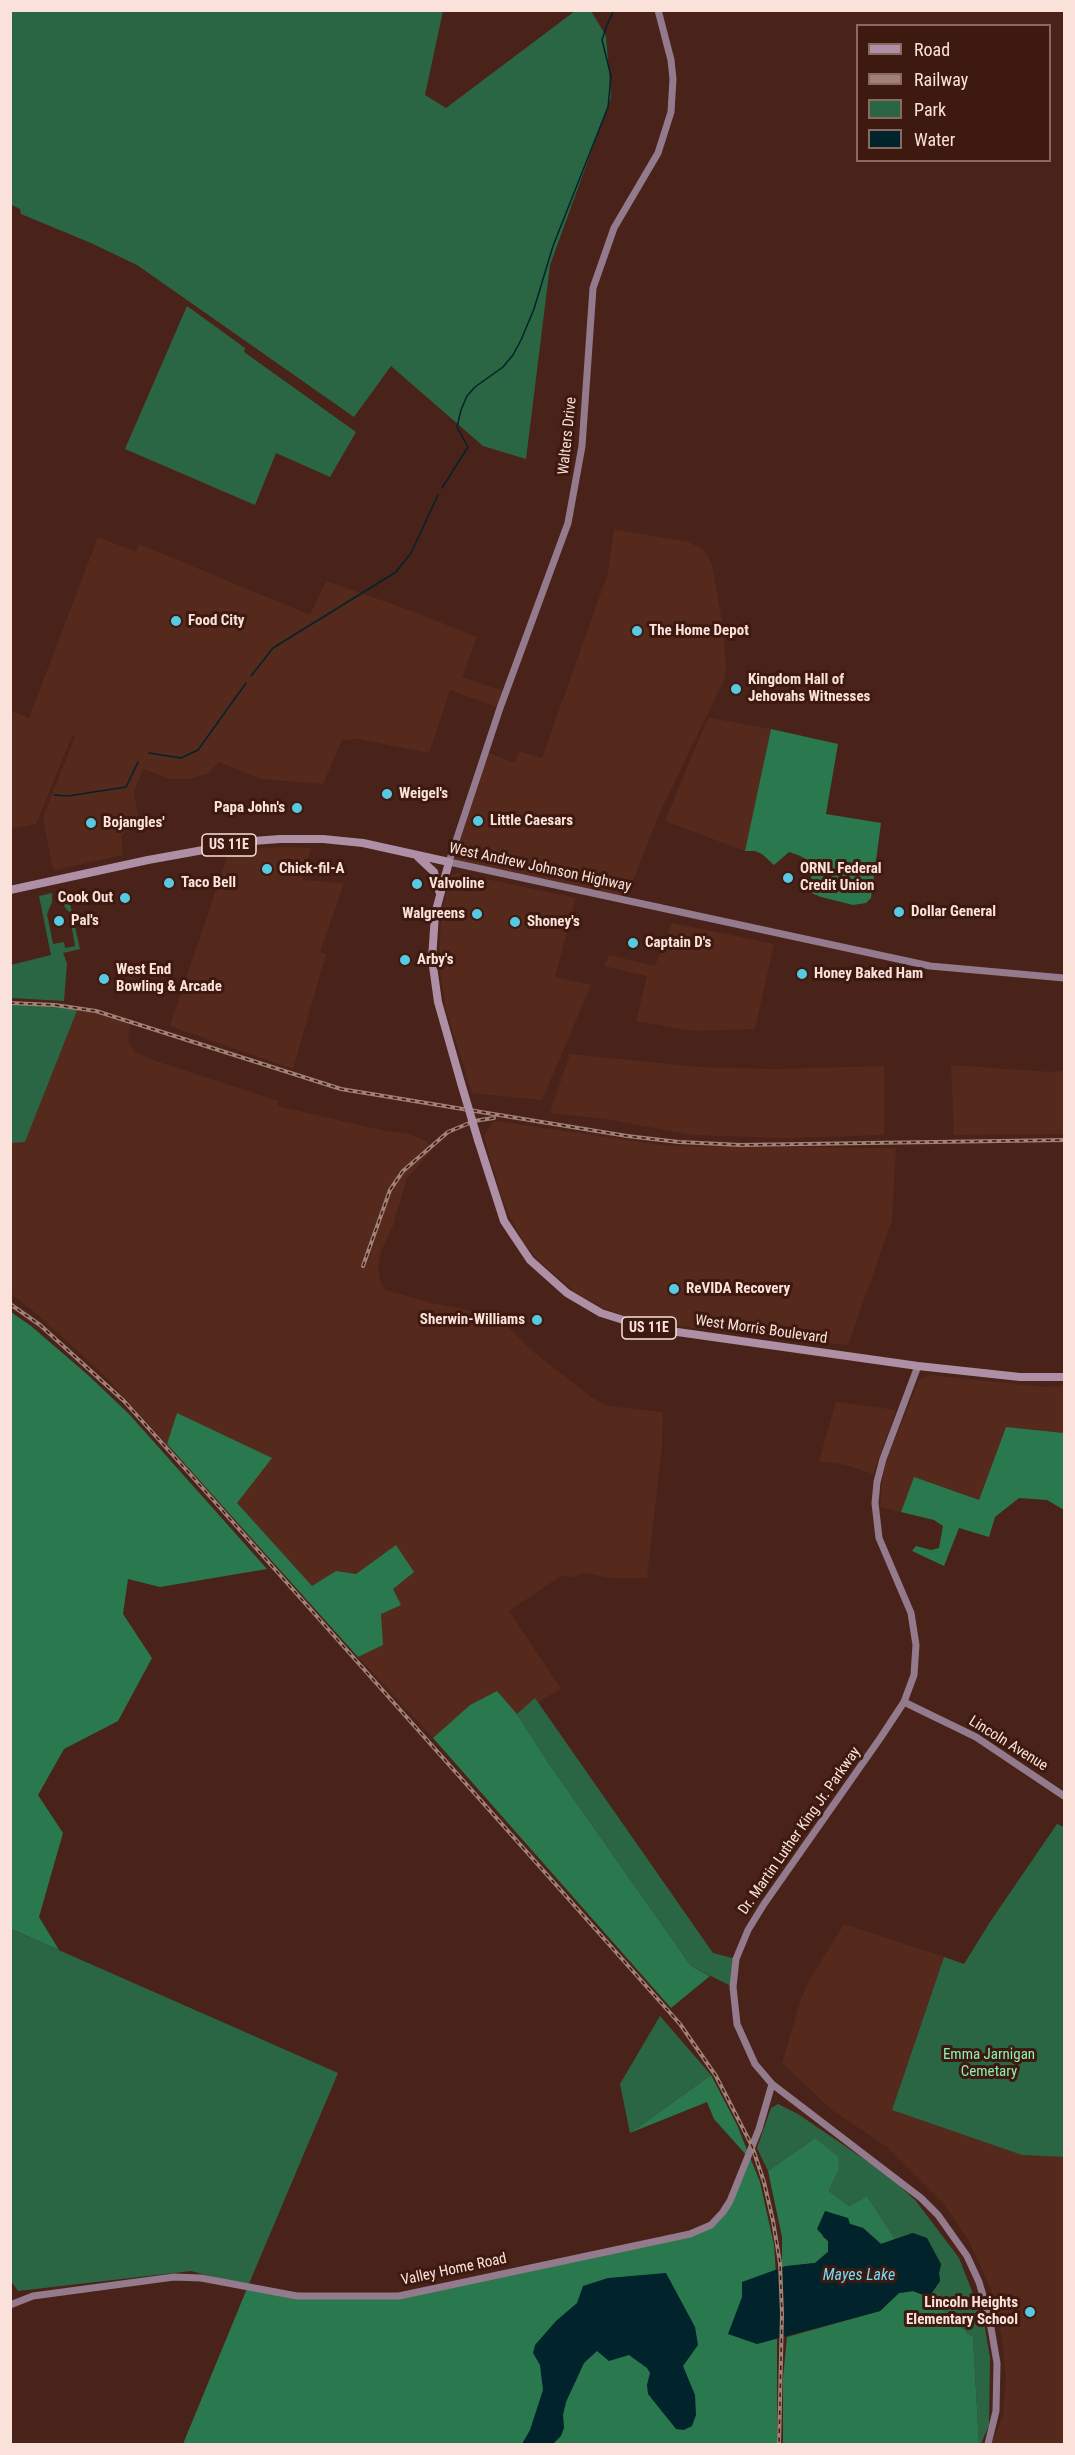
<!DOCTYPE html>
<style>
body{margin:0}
#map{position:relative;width:1075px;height:2455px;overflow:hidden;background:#492319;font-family:"Roboto Condensed",sans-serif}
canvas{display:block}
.frame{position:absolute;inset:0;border:12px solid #fae1da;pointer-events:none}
.legend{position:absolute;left:856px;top:24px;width:195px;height:138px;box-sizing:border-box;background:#3d190f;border:2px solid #896960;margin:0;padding:8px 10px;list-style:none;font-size:18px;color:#fae1da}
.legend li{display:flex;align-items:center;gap:12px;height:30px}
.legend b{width:30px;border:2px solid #896960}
</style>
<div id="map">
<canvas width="1075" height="2455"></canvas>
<div class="frame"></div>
<ul class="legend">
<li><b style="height:8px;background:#af8fa6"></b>Road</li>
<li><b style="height:8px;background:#a08077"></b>Railway</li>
<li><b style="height:16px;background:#2b6644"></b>Park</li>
<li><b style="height:16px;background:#01232b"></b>Water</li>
</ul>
</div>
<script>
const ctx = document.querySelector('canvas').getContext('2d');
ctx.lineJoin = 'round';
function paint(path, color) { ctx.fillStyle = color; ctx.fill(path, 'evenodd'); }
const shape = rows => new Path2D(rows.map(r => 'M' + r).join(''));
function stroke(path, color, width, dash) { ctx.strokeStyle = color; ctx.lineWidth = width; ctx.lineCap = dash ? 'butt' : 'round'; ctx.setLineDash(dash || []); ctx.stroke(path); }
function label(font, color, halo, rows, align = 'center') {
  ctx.font = font + ' "Roboto Condensed",sans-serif'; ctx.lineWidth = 6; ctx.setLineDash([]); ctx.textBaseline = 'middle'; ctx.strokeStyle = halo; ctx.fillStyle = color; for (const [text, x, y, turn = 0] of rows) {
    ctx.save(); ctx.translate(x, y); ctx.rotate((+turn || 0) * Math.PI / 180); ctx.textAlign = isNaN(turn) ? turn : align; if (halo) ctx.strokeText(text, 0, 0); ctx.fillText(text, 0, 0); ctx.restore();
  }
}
const built = shape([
 [614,529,688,542,701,548,707,555,712,565,723,627,726,668,725,678,659,814,626,899,449,862,486,752,515,763,519,751,542,758,608,573],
 [98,537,136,552,139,544,310,615,326,581,409,610,477,637,462,677,506,692,500,708,450,690,429,753,359,739,342,740,323,784,261,779,219,762,207,774,189,779,171,779,143,769,134,792,138,816,121,836,123,855,55,870,52,866,43,817,75,737,72,736,36,824,11,829,11,711,29,718],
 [711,718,771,729,745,851,665,821,707,720],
 [286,847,311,848,302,880,344,883,320,952,326,954,293,1069,170,1026,228,854,256,848],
 [458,873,576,898,555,977,591,985,542,1100,472,1093,446,1009,439,964,441,920,449,881,452,875],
 [672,923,774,944,755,1029,693,1031,636,1021,647,976,604,966,609,955,655,966],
 [78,1008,130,1021,128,1041,134,1051,150,1059,278,1101,277,1106,385,1131,409,1134,426,1141,432,1150,407,1178,393,1226,381,1251,378,1266,380,1280,385,1290,432,1303,497,1316,531,1350,591,1397,607,1406,663,1412,662,1445,647,1578,610,1578,584,1573,574,1577,561,1576,509,1611,561,1689,517,1714,497,1691,470,1705,433,1738,358,1657,383,1645,381,1614,393,1589,396,1546,356,1574,336,1571,312,1587,236,1503,271,1458,177,1414,167,1444,104,1375,38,1315,11,1294,10,1143,25,1142],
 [570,1054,699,1067,774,1069,884,1066,884,1135,784,1138,692,1135,606,1119,550,1113],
 [951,1065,1050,1072,1064,1070,1064,1134,954,1135],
 [494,1121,670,1146,896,1148,892,1220,848,1345,715,1331,636,1320,601,1307,575,1292,539,1261,524,1243,511,1219,501,1195,484,1136],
 [928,1375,1045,1387,1064,1386,1064,1433,1006,1427,979,1501,914,1478,901,1512,880,1507,883,1474,889,1454,919,1380],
 [836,1402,896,1410,873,1474,846,1465,819,1461],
 [844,1924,944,1957,892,2110,1022,2155,1064,2157,1064,2444,992,2444,1003,2415,1006,2381,1002,2337,990,2287,969,2241,944,2204,887,2147,832,2110,782,2063,801,1999,809,1981]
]);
const green = shape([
 [10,11,443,11,425,95,446,108,575,11,591,11,606,36,611,97,550,265,526,459,483,446,391,366,354,417,137,265,91,243,21,214,20,209,10,204],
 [187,306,245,348,244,352,356,432,330,477,276,453,255,505,125,449],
 [67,890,80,949,63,953,67,963,64,1001,11,998,11,965,51,955,39,896,52,893,52,902,47,914,53,944,64,942,65,948,75,946,69,912,64,906,67,902,66,894,62,896,61,892],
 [10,1003,78,1008,25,1142,11,1143],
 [535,1698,713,1953,736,1959,733,1987,691,1966,547,1761,517,1714],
 [1057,1824,1064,1827,1064,2157,1022,2155,892,2110,944,1957,964,1964,990,1922],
 [11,1929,338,2073,248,2286,191,2271,18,2291,11,2281],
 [660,2016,711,2075,630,2133,620,2084],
 [778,2104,798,2114,889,2176,916,2201,959,2258,984,2322,990,2358,989,2425,981,2444,979,2444,973,2337,970,2337,929,2297,940,2281,939,2273,941,2264,913,2233,895,2239,867,2196,849,2206,829,2191,839,2169,815,2138,768,2171,757,2148,771,2108]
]);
const forest = shape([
 [771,729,838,744,826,814,881,823,871,898,866,903,853,905,821,897,809,892,813,866,810,861,798,855,789,852,774,865,762,854,755,851,745,851],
 [11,1312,31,1326,88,1375,129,1414,267,1569,160,1587,128,1579,123,1614,152,1658,118,1721,64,1749,38,1795,63,1833,39,1917,59,1950,11,1929],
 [177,1413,272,1458,237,1503,312,1586,336,1571,356,1574,396,1545,414,1572,393,1589,401,1605,381,1614,383,1645,358,1657,167,1444],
 [1006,1427,1064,1433,1064,1510,1047,1500,1019,1498,995,1517,989,1537,959,1528,944,1566,912,1551,916,1546,931,1550,939,1548,943,1526,934,1520,901,1512,914,1477,979,1500],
 [497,1691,517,1714,547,1761,691,1966,710,1976,671,2008,433,1738,470,1705],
 [711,2075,737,2125,760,2182,774,2245,777,2289,777,2444,183,2444,248,2286,297,2296,399,2296,705,2229,723,2212,748,2157,714,2119,707,2102,630,2133],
 [815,2138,838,2157,839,2169,829,2191,849,2206,867,2196,895,2239,881,2244,863,2228,850,2224,822,2236,828,2241,828,2252,815,2263,782,2267,782,2237,768,2171],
 [913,2291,929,2297,970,2336,973,2336,979,2444,783,2444,783,2378,787,2337,880,2311,899,2293]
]);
const water = shape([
 [825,2211,848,2218,850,2224,863,2228,881,2244,913,2233,927,2238,941,2264,939,2273,940,2281,929,2297,913,2291,899,2293,880,2311,757,2344,728,2334,742,2297,742,2282,786,2266,815,2263,828,2252,828,2241,817,2229],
 [666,2273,695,2327,698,2345,683,2366,695,2395,696,2415,692,2426,684,2430,676,2429,648,2394,647,2385,650,2373,647,2368,629,2355,609,2361,597,2351,584,2363,566,2402,563,2415,564,2428,561,2436,553,2444,522,2444,530,2430,543,2390,540,2365,533,2353,535,2345,556,2321,577,2303,583,2286,608,2278]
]);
const stream = shape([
 [442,488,468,447,457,427,461,410,467,396,475,387,503,367,513,355,521,340,534,309,553,246,608,107,611,76,602,40,607,25,614,10],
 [251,676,273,648,396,572,411,553,438,495],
 [149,753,181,758,198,750,246,683],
 [54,795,68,796,126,787,138,762]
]);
const secondary = shape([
 [658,10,671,60,673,79,671,112,658,153,614,228,593,288,582,446,568,523,500,708,449,862,930,966,1064,978],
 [918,1366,883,1459,877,1482,875,1503,879,1538,911,1613,916,1645,914,1675,904,1702,881,1737,764,1904,748,1930,736,1959,733,1987,737,2024,741,2033,755,2064,772,2084,921,2198,938,2215,967,2256,979,2282,989,2316,997,2363,996,2411,988,2444],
 [904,1702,976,1737,1064,1796],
 [10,2305,33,2296,174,2277,201,2278,297,2296,399,2296,690,2234,711,2225,723,2212,730,2201,759,2129,772,2084]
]);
const primary = shape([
 [418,857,434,872,439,891],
 [10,890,148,860,253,841,280,839,323,839,363,843,449,862,435,914,432,959,438,1002,461,1083],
 [478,1140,504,1221,530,1260,567,1293,601,1313,649,1328,918,1366,1020,1377,1064,1377]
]);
const rail = shape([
 [10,1003,55,1005,96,1011,341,1089,627,1136,679,1142,741,1145,1064,1140],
 [363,1266,390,1190,403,1171,448,1132,474,1121,494,1118],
 [10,1304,40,1325,124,1401,190,1474,680,2024,716,2076,752,2146,764,2182,773,2221,780,2263,782,2314,779,2444]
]);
const primaryBridge = shape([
 [461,1083,478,1140]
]);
const markers = [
 [176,621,6,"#58c9e3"],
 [637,631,6,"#58c9e3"],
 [736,689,6,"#58c9e3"],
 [387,794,6,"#58c9e3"],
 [297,808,6,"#58c9e3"],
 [478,821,6,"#58c9e3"],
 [91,823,6,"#58c9e3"],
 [267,869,6,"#58c9e3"],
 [788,878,6,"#58c9e3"],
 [169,883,6,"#58c9e3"],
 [417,884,6,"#58c9e3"],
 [125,898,6,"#58c9e3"],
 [899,912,6,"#58c9e3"],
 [477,914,6,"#58c9e3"],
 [59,921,6,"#58c9e3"],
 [515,922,6,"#58c9e3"],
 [633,943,6,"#58c9e3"],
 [405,960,6,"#58c9e3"],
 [802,974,6,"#58c9e3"],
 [104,979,6,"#58c9e3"],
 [674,1289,6,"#58c9e3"],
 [537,1320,6,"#58c9e3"],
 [1030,2312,6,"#58c9e3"]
];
const shields = [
 [229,845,54],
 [649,1328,54]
];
const shieldNames = [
 ["US 11E",229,845],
 ["US 11E",649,1328]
];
const streetNames = [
 ["Walters Drive",568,436,-84],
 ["West Andrew Johnson Highway",540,868,12],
 ["West Morris Boulevard",761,1330,8],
 ["Lincoln Avenue",1008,1744,32],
 ["Dr. Martin Luther King Jr. Parkway",800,1831,-55],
 ["Valley Home Road",454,2270,-12]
];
const poiNames = [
 ["Food City",188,621],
 ["The Home Depot",649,631],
 ["Kingdom Hall of",748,680],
 ["Jehovahs Witnesses",748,697],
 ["Weigel's",399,794],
 ["Papa John's",285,808,"right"],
 ["Little Caesars",490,821],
 ["Bojangles'",103,823],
 ["Chick-fil-A",279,869],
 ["ORNL Federal",800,869],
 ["Credit Union",800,886],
 ["Taco Bell",181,883],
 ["Valvoline",429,884],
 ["Cook Out",113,898,"right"],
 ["Dollar General",911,912],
 ["Walgreens",465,914,"right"],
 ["Pal's",71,921],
 ["Shoney's",527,922],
 ["Captain D's",645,943],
 ["Arby's",417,960],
 ["West End",116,970],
 ["Bowling & Arcade",116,987],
 ["Honey Baked Ham",814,974],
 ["ReVIDA Recovery",686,1289],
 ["Sherwin-Williams",525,1320,"right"],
 ["Lincoln Heights",1018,2303,"right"],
 ["Elementary School",1018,2320,"right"]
];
const parkNames = [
 ["Emma Jarnigan",989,2055],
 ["Cemetary",989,2072]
];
const waterNames = [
 ["Mayes Lake",859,2276]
];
paint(built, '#56291d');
paint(green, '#2b6644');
paint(forest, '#2a784e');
paint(water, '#01232b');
stroke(stream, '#01232b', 1.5);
stroke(secondary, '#947a8d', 7);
stroke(primary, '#af8fa6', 8);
stroke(rail, '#a08077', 4);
stroke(rail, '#3d190f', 1.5, [4.5]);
stroke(primaryBridge, '#af8fa6', 8);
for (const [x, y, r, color] of markers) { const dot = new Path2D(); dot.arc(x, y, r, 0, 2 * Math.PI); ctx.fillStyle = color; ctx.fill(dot); stroke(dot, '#3d190f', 2); }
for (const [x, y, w] of shields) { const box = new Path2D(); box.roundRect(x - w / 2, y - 11, w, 22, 4.5); ctx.fillStyle = '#3d190f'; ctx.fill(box); stroke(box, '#fae1da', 1.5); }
label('bold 14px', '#fae1da', null, shieldNames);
label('15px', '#fae1da', '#3d190f', streetNames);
label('bold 15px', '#fae1da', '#3d190f', poiNames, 'left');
label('15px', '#89f1b3', '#3d190f', parkNames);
label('italic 16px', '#72ddf8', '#3d190f', waterNames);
</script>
